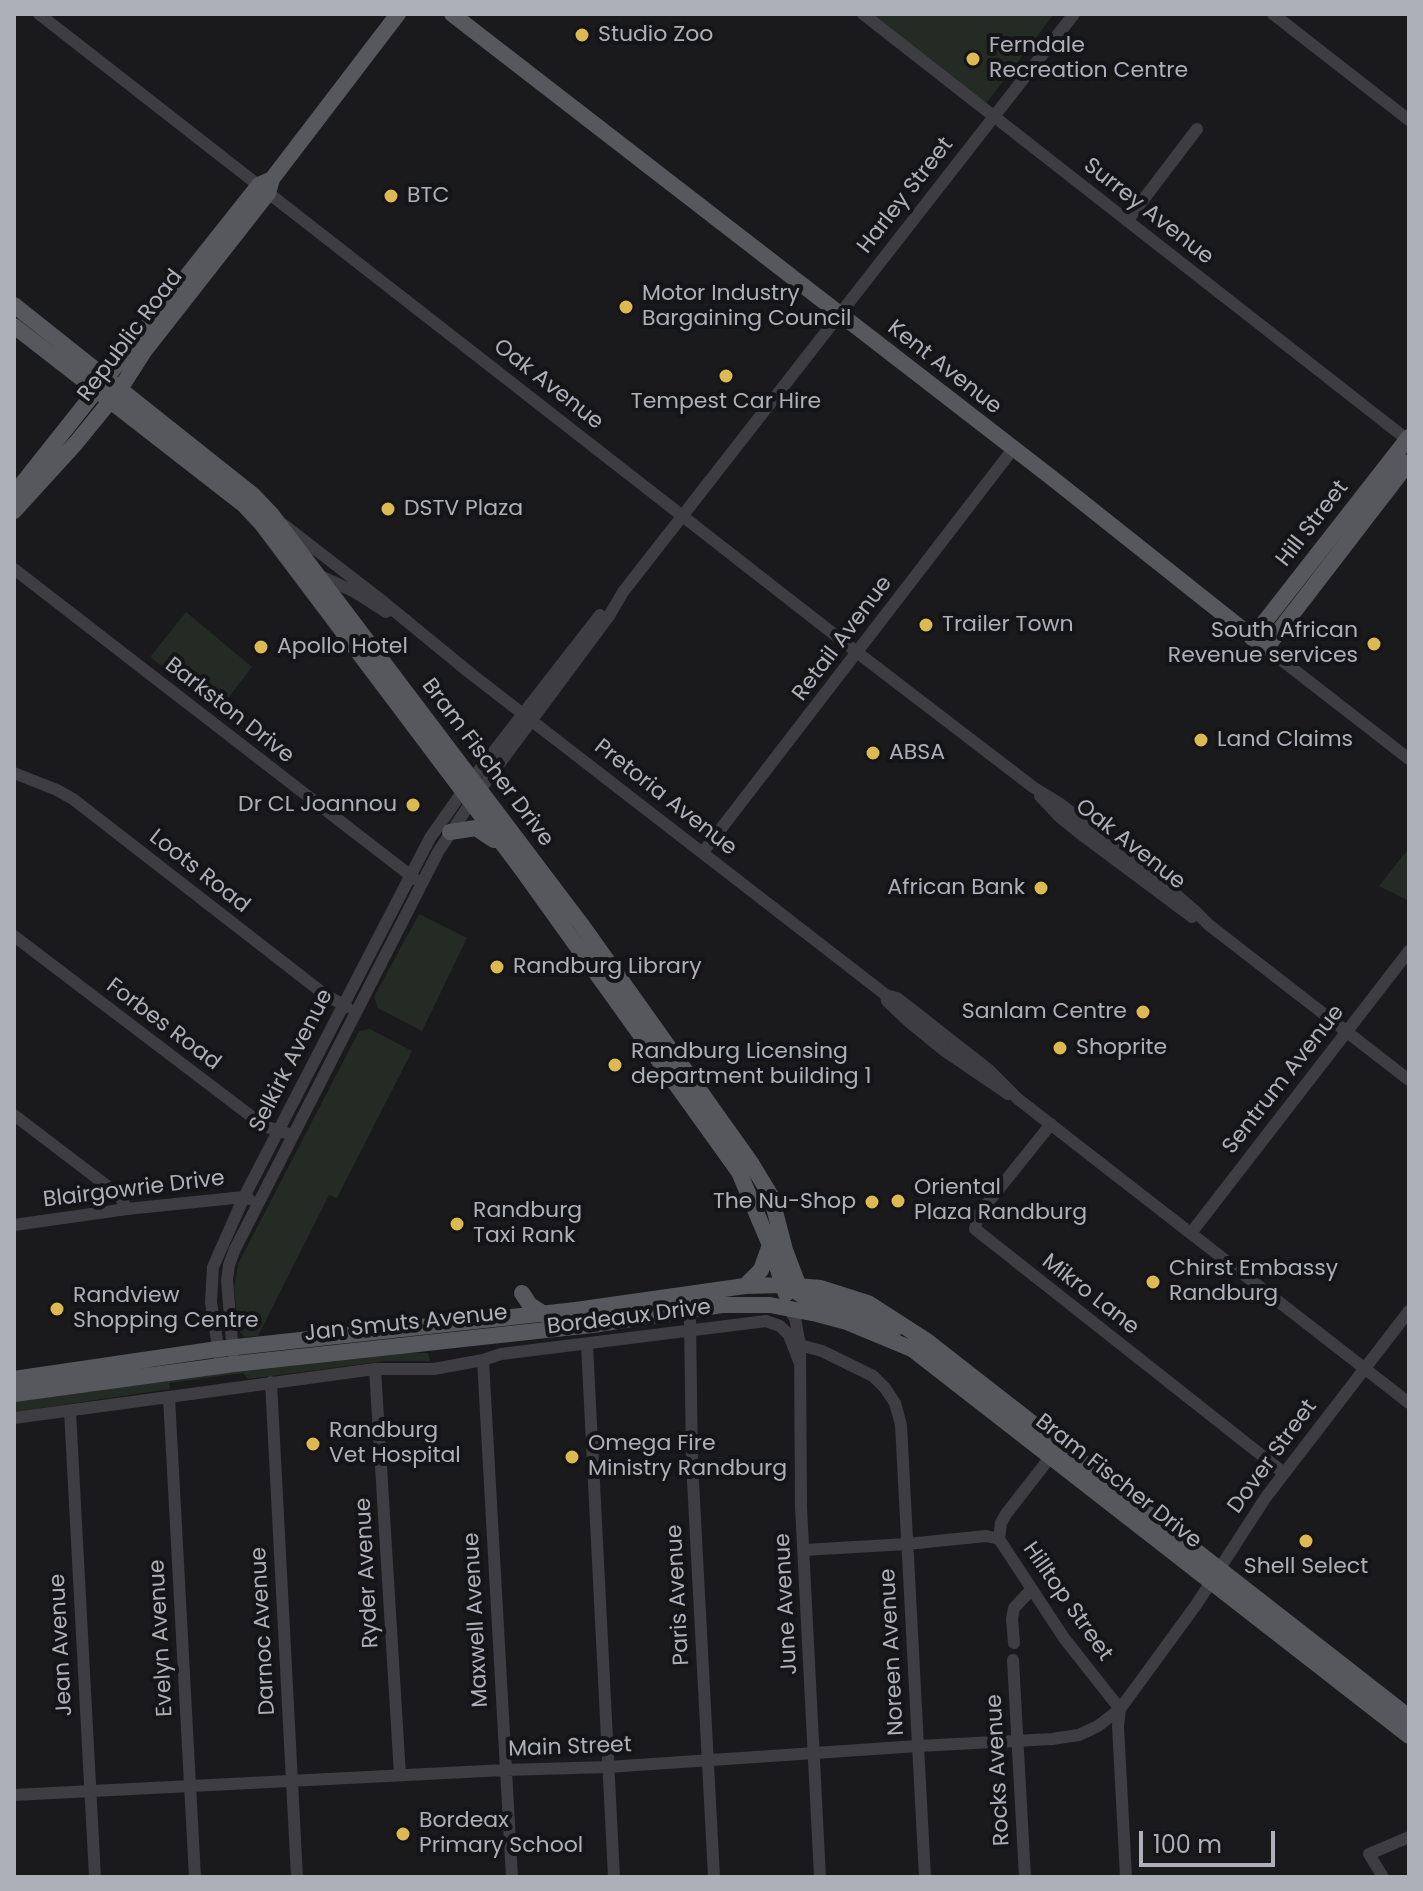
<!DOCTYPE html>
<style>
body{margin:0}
#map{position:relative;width:1423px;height:1891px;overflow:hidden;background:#1a191b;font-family:Poppins,sans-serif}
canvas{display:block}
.frame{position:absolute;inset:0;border:16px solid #aeb0b9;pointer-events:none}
.scale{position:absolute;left:1139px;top:1831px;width:136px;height:36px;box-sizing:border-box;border:4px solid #aeb0b9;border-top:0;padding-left:10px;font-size:24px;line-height:28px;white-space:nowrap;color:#aeb0b9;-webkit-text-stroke:6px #151416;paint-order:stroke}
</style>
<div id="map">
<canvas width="1423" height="1891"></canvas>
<div class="frame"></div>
<div class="scale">100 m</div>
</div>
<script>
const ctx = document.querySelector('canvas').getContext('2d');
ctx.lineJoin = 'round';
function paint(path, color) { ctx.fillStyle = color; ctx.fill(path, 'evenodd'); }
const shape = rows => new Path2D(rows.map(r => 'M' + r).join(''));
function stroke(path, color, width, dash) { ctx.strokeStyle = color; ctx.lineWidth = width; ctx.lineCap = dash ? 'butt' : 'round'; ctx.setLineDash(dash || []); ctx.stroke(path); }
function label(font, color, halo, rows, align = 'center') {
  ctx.font = font + ' Poppins,sans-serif'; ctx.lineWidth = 8; ctx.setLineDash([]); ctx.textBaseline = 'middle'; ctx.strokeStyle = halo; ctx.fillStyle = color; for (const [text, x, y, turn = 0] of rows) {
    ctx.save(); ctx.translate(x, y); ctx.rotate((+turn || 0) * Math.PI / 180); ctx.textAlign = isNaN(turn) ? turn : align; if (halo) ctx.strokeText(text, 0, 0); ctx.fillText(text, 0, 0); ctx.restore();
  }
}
const green = shape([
 [868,14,1054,14,985,105],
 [186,612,252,667,218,711,150,657],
 [1409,848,1409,901,1379,886],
 [419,914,467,938,422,1031,378,1008,374,997],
 [370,1029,412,1051,337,1198,329,1195,258,1336,244,1337,239,1330,234,1289,238,1264,359,1031],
 [382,1352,428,1353,430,1361,386,1361,248,1379,243,1373,169,1383,170,1389,14,1412,14,1400,71,1391,90,1392,140,1383]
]);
const minor = shape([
 [39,14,858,653,1033,787,1059,803,1150,872,1195,911,1209,925,1409,1080],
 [863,14,1409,441],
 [1273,14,1409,120],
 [1127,221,1197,129],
 [284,525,381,600,470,673,886,995,897,998,952,1041,989,1070,1018,1099,1409,1403],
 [14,569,415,879],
 [318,575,353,591,386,612],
 [1266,648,1409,759],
 [14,773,57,790,73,799,324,994,347,1007],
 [1040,796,1060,817,1082,835,1192,917],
 [703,852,1013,449],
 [14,936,264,1126,286,1133],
 [886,995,887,1001,908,1021,945,1051,1008,1094],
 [14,1115,119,1195,127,1209],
 [1051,1124,978,1215,975,1229,1284,1473],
 [14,1225,127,1209,244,1197,249,1199],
 [1191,1233,1409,951],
 [788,1308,795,1318,800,1345,801,1507,820,1877],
 [690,1321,692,1462,714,1877],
 [587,1345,614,1877],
 [800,1345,822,1351,873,1376,885,1388,895,1403,901,1425,925,1877],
 [233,1354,227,1280,229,1265,235,1249,438,852,471,802,609,616,623,592,1074,14],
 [483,1360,512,1877],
 [221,1366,211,1302,213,1267,244,1197,430,838,463,791,600,615],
 [375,1369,400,1775],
 [271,1382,297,1877],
 [169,1397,195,1877],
 [70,1411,95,1877],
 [14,1418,375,1369,434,1369,483,1360,501,1354,766,1321,780,1326,789,1335,799,1361],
 [999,1539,1001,1523,1006,1514,1055,1451],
 [804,1550,907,1544,986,1536,999,1539,1064,1638,1120,1709,1118,1726,1126,1877],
 [1014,1643,1012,1619,1014,1608,1032,1589],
 [1013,1660,1025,1877],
 [14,1795,505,1770,608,1767,918,1746,1052,1739,1079,1735,1098,1726,1120,1709,1196,1605,1266,1497,1409,1311],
 [1383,1877,1369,1854,1409,1837]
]);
const major = shape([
 [452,14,1052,478,1266,648,1409,462],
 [14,305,253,495,272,515,581,924,751,1163,771,1196,785,1250,801,1292],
 [14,326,244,505,261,523,523,871,739,1172,770,1245,786,1294],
 [14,494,259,185,272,179],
 [14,511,76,443,120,389,145,350,268,193,272,179,398,14],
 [1252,638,1409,437],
 [450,832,476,828,494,840],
 [745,1286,761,1270,770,1245],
 [793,1290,807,1298,844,1307,880,1323,893,1332],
 [522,1293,530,1305,544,1314],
 [14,1379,218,1349,576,1310,745,1286,784,1285,821,1288,868,1303,927,1341,1409,1717],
 [14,1394,234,1364,592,1325,722,1305,770,1305,817,1314,847,1322,912,1349,1409,1736]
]);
const markers = [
 [582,35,8,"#dcba51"],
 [973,59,8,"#dcba51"],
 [391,196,8,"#dcba51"],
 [626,307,8,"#dcba51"],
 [726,376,8,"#dcba51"],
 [388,509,8,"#dcba51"],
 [926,625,8,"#dcba51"],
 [1374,644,8,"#dcba51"],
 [261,647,8,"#dcba51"],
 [1201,740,8,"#dcba51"],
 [873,753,8,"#dcba51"],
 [413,805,8,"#dcba51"],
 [1041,888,8,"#dcba51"],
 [497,967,8,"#dcba51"],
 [1143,1012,8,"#dcba51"],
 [1060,1048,8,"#dcba51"],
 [615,1065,8,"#dcba51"],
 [898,1201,8,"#dcba51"],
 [872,1202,8,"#dcba51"],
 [457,1224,8,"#dcba51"],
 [1153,1282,8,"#dcba51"],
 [57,1309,8,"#dcba51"],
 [313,1444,8,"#dcba51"],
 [572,1457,8,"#dcba51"],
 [1306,1541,8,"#dcba51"],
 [403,1834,8,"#dcba51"]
];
const poiNames = [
 ["Studio Zoo",598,35],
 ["Ferndale",989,46],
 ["Recreation Centre",989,71],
 ["BTC",407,196],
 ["Motor Industry",642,294],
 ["Bargaining Council",642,319],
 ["Tempest Car Hire",726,402,"center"],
 ["DSTV Plaza",404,509],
 ["Trailer Town",942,625],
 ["South African",1358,631,"right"],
 ["Revenue services",1358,656,"right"],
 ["Apollo Hotel",277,647],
 ["Land Claims",1217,740],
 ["ABSA",889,753],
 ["Dr CL Joannou",397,805,"right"],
 ["African Bank",1025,888,"right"],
 ["Randburg Library",513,967],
 ["Sanlam Centre",1127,1012,"right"],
 ["Shoprite",1076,1048],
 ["Randburg Licensing",631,1052],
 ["department building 1",631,1077],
 ["Oriental",914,1188],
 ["Plaza Randburg",914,1213],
 ["The Nu-Shop",856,1202,"right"],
 ["Randburg",473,1211],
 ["Taxi Rank",473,1236],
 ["Chirst Embassy",1169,1269],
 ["Randburg",1169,1294],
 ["Randview",73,1296],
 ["Shopping Centre",73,1321],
 ["Randburg",329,1431],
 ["Vet Hospital",329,1456],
 ["Omega Fire",588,1444],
 ["Ministry Randburg",588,1469],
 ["Shell Select",1306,1567,"center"],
 ["Bordeax",419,1821],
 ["Primary School",419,1846]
];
const streetNames = [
 ["Harley Street",906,196,-52],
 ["Surrey Avenue",1148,212,38],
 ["Republic Road",131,336,-53],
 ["Kent Avenue",944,368,38],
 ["Oak Avenue",548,385,38],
 ["Hill Street",1313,524,-52],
 ["Retail Avenue",843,639,-53],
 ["Barkston Drive",229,711,38],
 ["Bram Fischer Drive",487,763,53],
 ["Pretoria Avenue",665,798,38],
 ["Oak Avenue",1130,845,38],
 ["Loots Road",199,872,38],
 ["Forbes Road",163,1025,37],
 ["Selkirk Avenue",292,1061,-63],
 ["Sentrum Avenue",1284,1080,-52],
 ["Blairgowrie Drive",134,1190,-7],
 ["Mikro Lane",1090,1295,38],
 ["Bordeaux Drive",629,1318,-7],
 ["Jan Smuts Avenue",406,1324,-6],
 ["Dover Street",1273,1457,-54],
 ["Bram Fischer Drive",1118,1482,38],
 ["Ryder Avenue",368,1573,-93],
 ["Paris Avenue",679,1595,-93],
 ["Hilltop Street",1067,1602,55],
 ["June Avenue",787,1604,-93],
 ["Maxwell Avenue",477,1620,-93],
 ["Darnoc Avenue",264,1631,-93],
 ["Evelyn Avenue",162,1638,-93],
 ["Jean Avenue",62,1645,-93],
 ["Noreen Avenue",893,1652,-93],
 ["Main Street",570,1748,-2],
 ["Rocks Avenue",999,1770,-93]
];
paint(green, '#242b25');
stroke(minor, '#3d3d42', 12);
stroke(major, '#57585e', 16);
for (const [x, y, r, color] of markers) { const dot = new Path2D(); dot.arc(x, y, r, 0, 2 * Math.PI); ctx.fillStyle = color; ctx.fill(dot); stroke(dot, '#151416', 3); }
label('22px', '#aeb0b9', '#151416', poiNames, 'left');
label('22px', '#aeb0b9', '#151416', streetNames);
</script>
